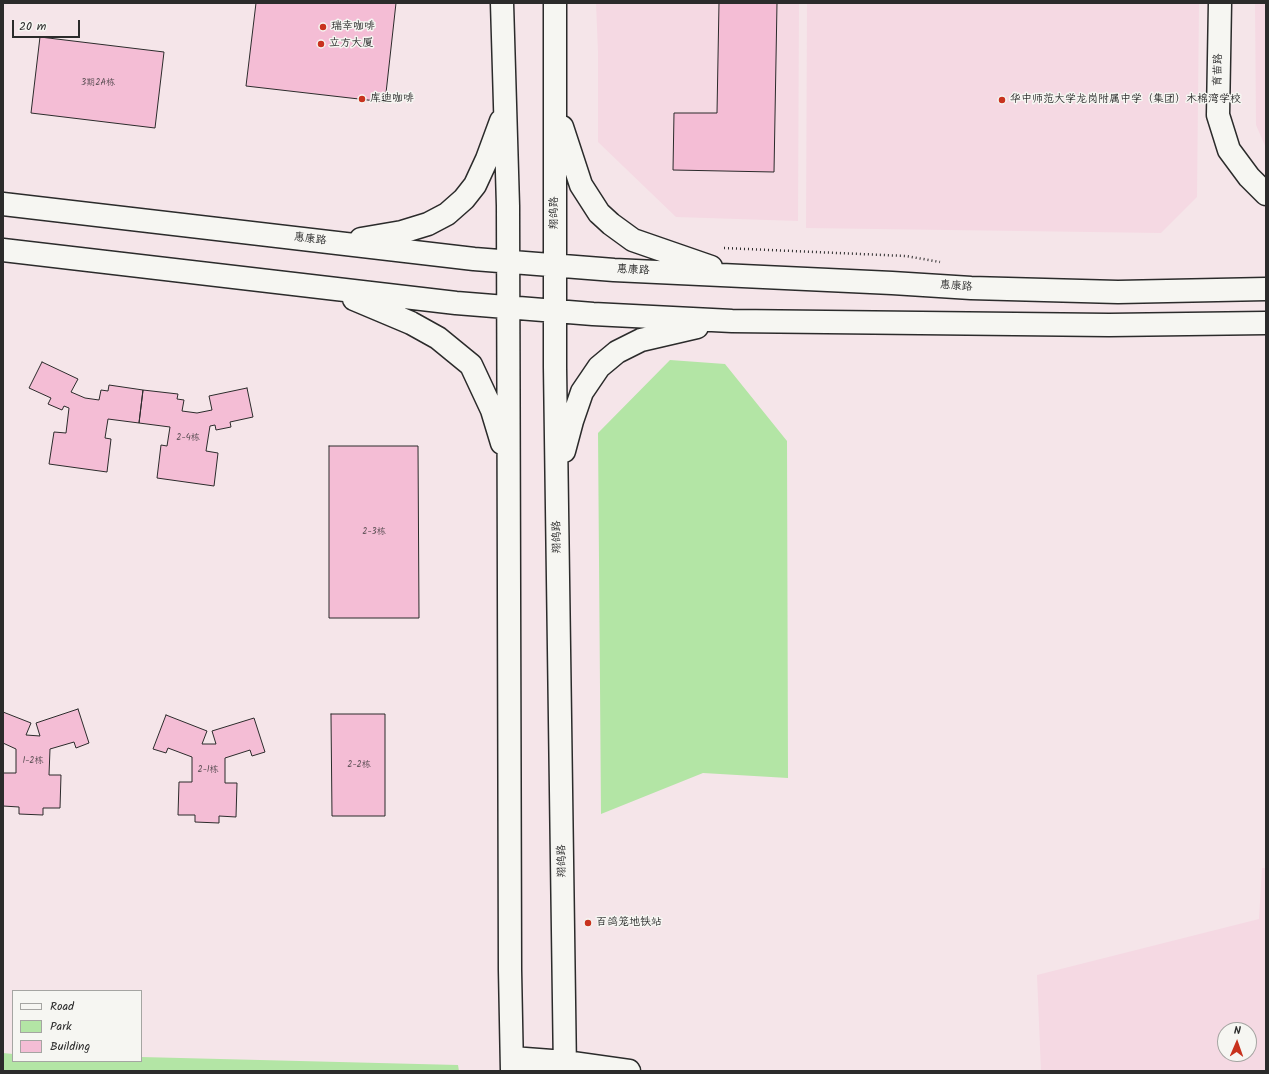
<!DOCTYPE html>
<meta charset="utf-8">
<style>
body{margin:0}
#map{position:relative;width:1269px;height:1074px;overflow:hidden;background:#f5e5e9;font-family:Kalam,sans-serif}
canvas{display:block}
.frame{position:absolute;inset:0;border:4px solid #2b2b2b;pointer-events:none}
.legend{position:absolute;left:12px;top:990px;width:130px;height:72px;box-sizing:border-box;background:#f6f6f2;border:1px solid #a5a5a2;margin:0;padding:5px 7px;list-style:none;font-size:12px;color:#2b2b2b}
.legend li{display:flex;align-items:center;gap:8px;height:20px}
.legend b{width:20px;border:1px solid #a5a5a2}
.north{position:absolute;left:1217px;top:1022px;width:40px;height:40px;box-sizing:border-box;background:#f6f6f2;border:1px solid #a5a5a2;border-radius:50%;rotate:2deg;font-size:11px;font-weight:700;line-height:16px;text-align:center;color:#2b2b2b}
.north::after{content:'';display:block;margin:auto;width:14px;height:18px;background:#c8321e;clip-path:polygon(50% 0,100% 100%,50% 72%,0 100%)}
.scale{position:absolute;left:12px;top:20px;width:68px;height:18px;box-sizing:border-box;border:2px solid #2b2b2b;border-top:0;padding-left:5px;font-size:12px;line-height:14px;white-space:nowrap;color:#2b2b2b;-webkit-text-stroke:3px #f6f6f2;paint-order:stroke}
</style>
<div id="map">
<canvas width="1269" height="1074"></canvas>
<div class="frame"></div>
<ul class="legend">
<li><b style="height:5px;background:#f6f6f2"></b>Road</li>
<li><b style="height:11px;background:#b3e5a5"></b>Park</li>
<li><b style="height:11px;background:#f4bdd5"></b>Building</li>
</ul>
<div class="north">N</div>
<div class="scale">20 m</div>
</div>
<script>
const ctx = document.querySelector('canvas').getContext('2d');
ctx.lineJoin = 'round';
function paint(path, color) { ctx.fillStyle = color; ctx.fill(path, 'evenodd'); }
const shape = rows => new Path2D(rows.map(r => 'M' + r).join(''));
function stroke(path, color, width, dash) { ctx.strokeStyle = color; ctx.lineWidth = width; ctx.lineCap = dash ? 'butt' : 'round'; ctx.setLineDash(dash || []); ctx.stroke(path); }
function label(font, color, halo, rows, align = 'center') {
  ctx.font = font + ' Kalam,"LXGW WenKai TC",sans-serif'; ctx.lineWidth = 3; ctx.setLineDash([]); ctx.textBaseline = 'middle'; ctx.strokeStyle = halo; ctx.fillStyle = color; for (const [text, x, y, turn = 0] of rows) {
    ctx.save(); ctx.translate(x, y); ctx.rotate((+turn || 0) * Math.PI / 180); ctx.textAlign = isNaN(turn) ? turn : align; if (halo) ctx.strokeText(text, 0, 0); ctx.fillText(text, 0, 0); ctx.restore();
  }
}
const built = shape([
 [596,3,799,3,798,221,676,217,598,142,598,52],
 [807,3,1199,3,1197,197,1161,233,806,228],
 [1255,3,1266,3,1266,148,1256,125],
 [1262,868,1266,868,1266,1071,1041,1071,1037,975,1259,919],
 [1225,1030,1249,1030,1249,1054,1225,1054]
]);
const green = shape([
 [670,360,725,364,787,441,788,778,703,773,601,814,598,433],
 [3,1053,13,1054,13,1061,141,1061,141,1057,458,1065,459,1071,3,1071]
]);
const building = shape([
 [256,3,396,3,385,102,246,86,256,3],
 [719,3,777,3,774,172,673,170,674,113,717,113,719,3],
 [40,37,164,52,155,128,31,113,40,37],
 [42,362,78,379,71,392,85,398,99,400,101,390,108,391,109,385,143,390,139,423,108,419,105,438,111,439,107,472,49,464,54,432,66,433,69,408,64,406,62,410,48,404,51,398,29,388,42,362],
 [247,388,253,417,230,422,231,427,216,430,215,425,210,426,206,451,218,453,214,486,157,478,161,445,167,446,170,427,139,423,143,390,178,394,177,399,184,400,182,411,197,413,212,410,209,396,247,388],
 [329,446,418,446,419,618,329,618,329,446],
 [78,709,89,743,76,748,74,742,50,749,49,775,61,775,60,808,43,808,43,815,19,814,19,807,3,806,3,773,16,773,16,749,3,743,3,712,31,723,26,735,40,736,36,723,78,709],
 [331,714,385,714,385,816,332,816,331,714],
 [166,715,207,731,202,744,216,744,212,731,254,718,265,752,252,756,250,750,225,758,225,783,237,783,236,817,219,816,219,823,195,822,195,815,178,815,179,782,192,782,192,757,168,748,166,753,153,749,166,715]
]);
const path = shape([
 [724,248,906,256,940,262]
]);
const minor = shape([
 [1220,3,1218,115,1229,150,1249,177,1266,194]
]);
const tertiary = shape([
 [502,3,508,206,510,970,512,1071],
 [555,3,555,367,565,1071],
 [562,127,581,185,599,213,611,224,633,240,711,267],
 [3,204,474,259,614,270,892,283,971,288,1118,292,1266,289],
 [361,239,402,232,428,224,447,214,464,199,475,185,487,159,501,121],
 [3,250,456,303,593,314,732,321,1109,325,1266,323],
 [354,299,411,323,438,338,471,365,492,410,502,443],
 [564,451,572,421,582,392,599,367,617,352,641,340,697,327],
 [512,1058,565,1062,629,1071]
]);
const markers = [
 [323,27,4,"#c8321e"],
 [321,44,4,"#c8321e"],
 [362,99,4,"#c8321e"],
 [1002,100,4,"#c8321e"],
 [588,923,4,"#c8321e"]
];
const numberNames = [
 ["3期2A栋",98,83],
 ["2-4栋",188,438],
 ["2-3栋",374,532],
 ["1-2栋",33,761],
 ["2-2栋",359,765],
 ["2-1栋",208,770]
];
const poiNames = [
 ["瑞幸咖啡",331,27],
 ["立方大厦",329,44],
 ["库迪咖啡",370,99],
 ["华中师范大学龙岗附属中学（集团）木棉湾学校",1010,100],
 ["百鸽笼地铁站",596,923]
];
const streetNames = [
 ["育苗路",1219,70,-89],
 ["翔鸽路",555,213,-90],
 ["惠康路",310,240,7],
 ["惠康路",633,271,3],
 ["惠康路",956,287,4],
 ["翔鸽路",558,537,-91],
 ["翔鸽路",563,861,-91]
];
paint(built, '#f5d9e3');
paint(green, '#b3e5a5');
paint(building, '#f4bdd5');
stroke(building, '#2b2b2b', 1);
stroke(minor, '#2b2b2b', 25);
stroke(tertiary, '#2b2b2b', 25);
stroke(path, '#2b2b2b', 2.5, [1, 3]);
stroke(minor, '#f6f6f2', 22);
stroke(tertiary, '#f6f6f2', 22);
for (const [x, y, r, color] of markers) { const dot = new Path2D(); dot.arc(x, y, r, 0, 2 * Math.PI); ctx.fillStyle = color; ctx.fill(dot); stroke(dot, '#f6f6f2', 1.5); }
label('9px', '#5d5056', null, numberNames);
label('11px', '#2b2b2b', '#f6f6f2', poiNames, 'left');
label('11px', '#2b2b2b', '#f6f6f2', streetNames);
</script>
